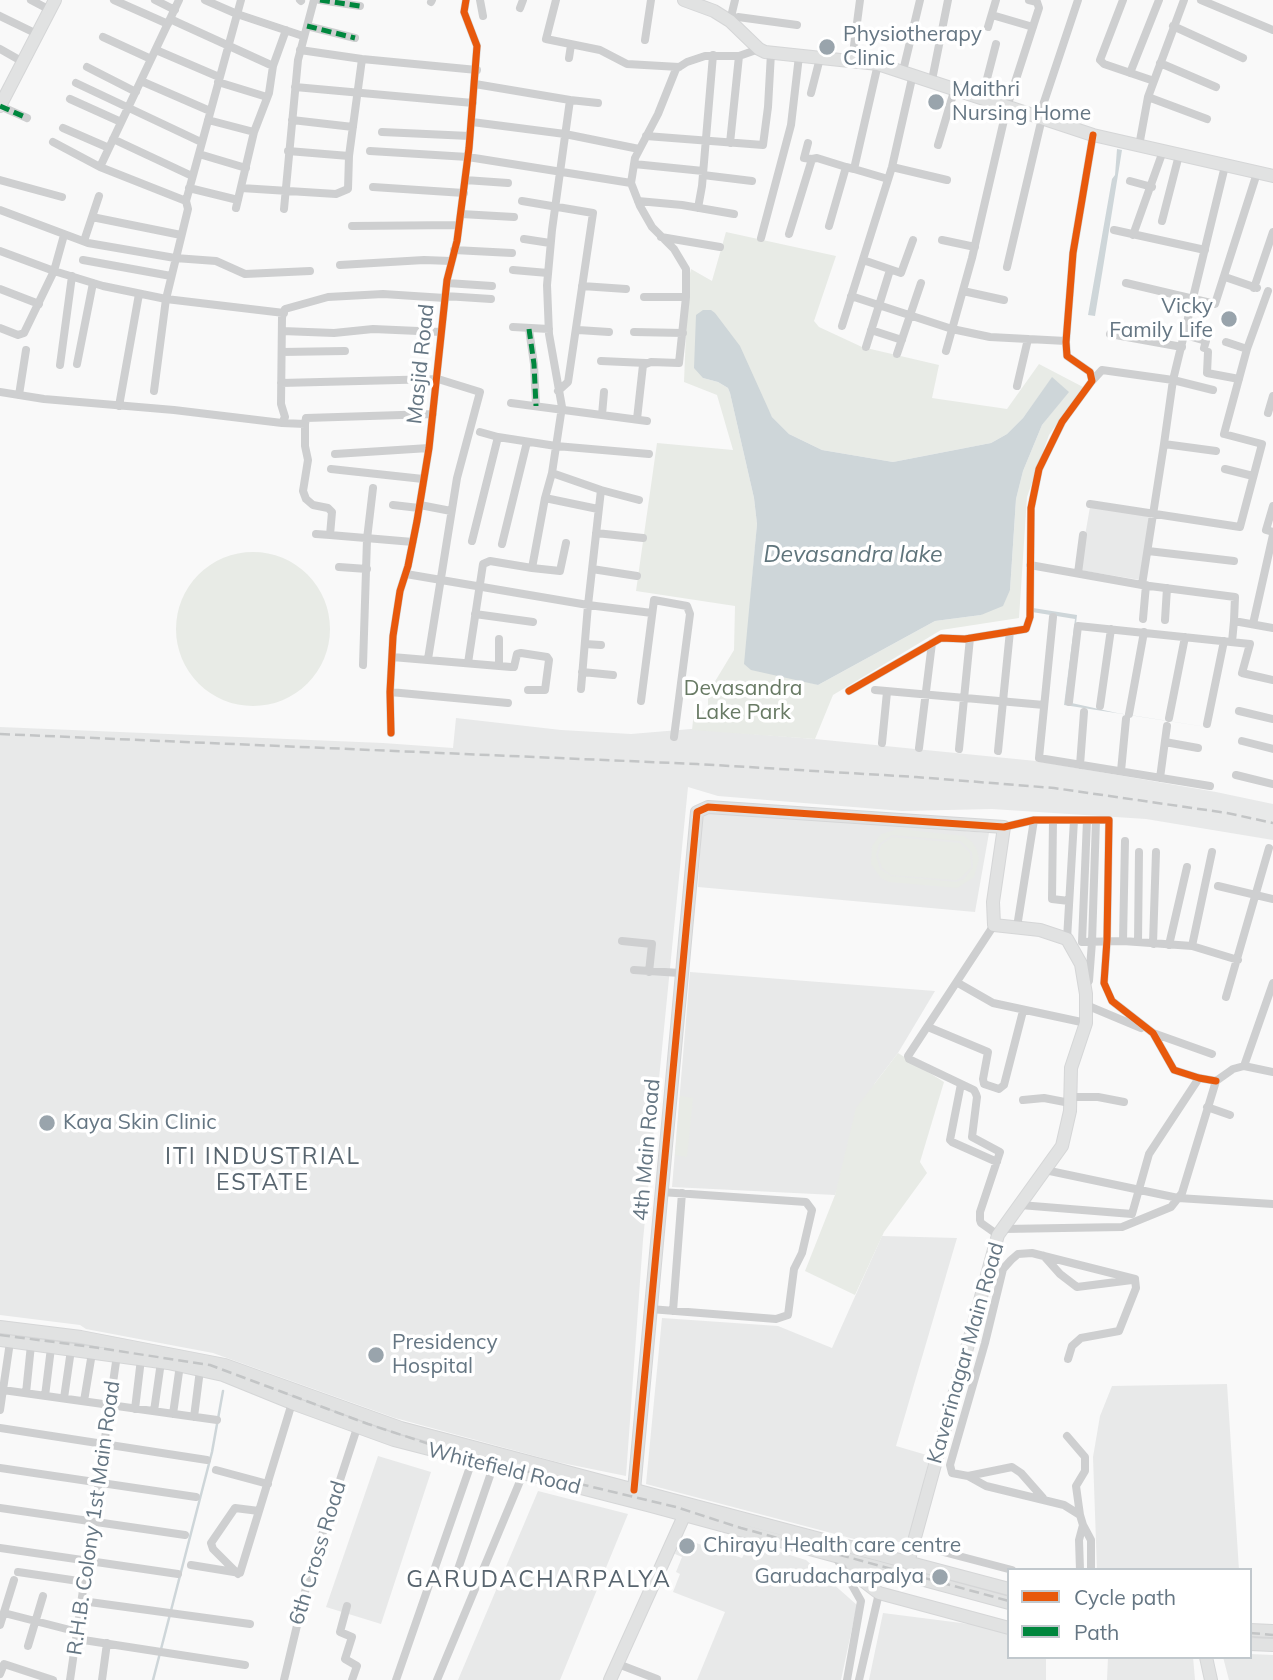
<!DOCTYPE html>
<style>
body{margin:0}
#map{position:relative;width:1273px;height:1680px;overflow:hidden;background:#f9f9f9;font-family:Mulish,sans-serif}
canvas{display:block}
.legend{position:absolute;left:1007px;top:1568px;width:245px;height:91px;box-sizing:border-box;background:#fff;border:2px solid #c1c8cd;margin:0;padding:9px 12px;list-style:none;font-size:21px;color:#657683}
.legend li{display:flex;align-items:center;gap:14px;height:35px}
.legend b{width:35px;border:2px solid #c1c8cd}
</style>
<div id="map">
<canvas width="1273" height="1680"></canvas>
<ul class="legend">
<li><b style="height:9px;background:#e8590c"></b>Cycle path</li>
<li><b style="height:9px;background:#00873e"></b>Path</li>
</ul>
</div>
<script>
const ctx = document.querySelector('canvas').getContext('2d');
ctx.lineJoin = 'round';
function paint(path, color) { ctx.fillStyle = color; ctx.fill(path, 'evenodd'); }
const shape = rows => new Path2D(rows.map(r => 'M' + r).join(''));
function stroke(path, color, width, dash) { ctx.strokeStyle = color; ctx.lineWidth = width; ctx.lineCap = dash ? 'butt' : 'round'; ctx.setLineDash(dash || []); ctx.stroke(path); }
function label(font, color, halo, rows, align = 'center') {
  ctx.font = font + ' Mulish,sans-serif'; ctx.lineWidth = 7; ctx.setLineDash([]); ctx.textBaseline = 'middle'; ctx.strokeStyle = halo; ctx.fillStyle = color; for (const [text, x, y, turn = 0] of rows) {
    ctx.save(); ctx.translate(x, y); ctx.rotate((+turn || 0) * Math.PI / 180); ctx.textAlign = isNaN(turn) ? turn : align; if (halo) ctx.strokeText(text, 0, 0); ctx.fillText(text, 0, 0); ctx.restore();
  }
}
const built = shape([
 [1090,507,1151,517,1140,580,1079,570],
 [456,718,561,730,631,734,691,729,815,739,1036,761,1216,792,1273,804,1273,840,1146,819,992,809,902,811,718,796,688,787,643,1240,626,1476,557,1462,395,1418,213,1353,86,1329,80,1325,0,1315,0,727,383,743,453,748],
 [716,811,989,833,975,912,698,887,702,818,707,813],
 [690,972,935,991,898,1053,875,1083,835,1195,672,1187],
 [882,1236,957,1238,896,1446,930,1456,908,1544,876,1537,873,1544,646,1484,662,1318,778,1326,832,1348],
 [1227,1384,1239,1570,1097,1570,1093,1457,1100,1416,1112,1386],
 [378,1456,431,1472,381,1624,326,1607],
 [538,1491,628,1514,560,1680,458,1680],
 [693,1542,742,1558,750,1543,806,1560,857,1605,841,1680,697,1680,725,1612,673,1592,680,1574,676,1572,682,1557,675,1554,676,1549,688,1554],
 [883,1613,977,1625,1009,1634,1009,1657,1046,1657,1046,1680,869,1680],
 [1250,1654,1273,1655,1273,1680,1229,1680,1223,1657,1250,1657],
 [1108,1657,1193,1657,1195,1680,1107,1680]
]);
const green = shape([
 [726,232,836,256,814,321,819,327,862,347,939,365,932,398,1007,409,1039,364,1083,387,1049,435,1027,497,1019,618,941,630,833,695,815,739,692,730,694,711,708,711,708,693,734,650,735,606,636,591,657,443,733,450,717,395,684,382,688,282,691,269,712,281],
 [696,315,766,406,772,417,789,434,822,450,893,462,991,443,1007,434,1023,418,1052,378,1068,392,1042,425,1023,471,1016,499,1010,590,981,615,935,621,818,685,745,664,757,524,754,498,730,393,728,388,718,382,703,378],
 '176 629a77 77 0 1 1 154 0a77 77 0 1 1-154 0Z',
 [899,829,964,836,972,842,977,850,979,859,974,877,957,888,889,882,881,878,871,864,872,846,881,834],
 [892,835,961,841,972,852,973,867,964,879,956,882,891,876,880,869,876,855,879,844],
 [892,837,960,843,970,853,971,867,962,877,956,880,891,875,882,868,878,855,881,845],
 [898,1053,944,1082,920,1162,927,1173,884,1232,855,1295,805,1271,835,1195,856,1108],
 [680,1096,693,1098,687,1157,675,1155]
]);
const water = shape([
 [1117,149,1122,150,1102,274,1095,316,1088,315,1112,179,1115,175],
 [703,310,711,310,715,313,740,346,772,417,789,434,822,450,893,462,991,443,1007,434,1023,418,1052,377,1069,392,1042,425,1023,471,1016,499,1010,590,1003,606,981,615,935,621,818,685,751,670,744,664,757,524,754,498,730,393,728,388,718,382,703,378,694,368,696,315],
 [1033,608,1077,615,1067,702,1117,713,1226,730,1064,705,1075,619,1032,612]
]);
const stream = shape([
 [153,1680,212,1452,223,1391]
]);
const street = shape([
 [31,0,50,10],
 [114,0,168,24],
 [155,0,175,10],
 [205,0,237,14,303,36],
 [300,0,301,1],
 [320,0,360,6],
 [480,0,483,16],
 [556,0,546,39,600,50,627,64,679,67],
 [1123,0,1100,60,1104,64,1154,81],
 [1184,0,1148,97,1207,119],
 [1201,0,1273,30],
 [431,2,432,0],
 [520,8,523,0],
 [992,15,1033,27],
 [0,16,37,34],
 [170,19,273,66],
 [730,21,738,17,797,25],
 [730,21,735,0],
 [307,26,355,38],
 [1173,26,1243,58],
 [988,27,996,0],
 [103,37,151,59],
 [645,40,651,0],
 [0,49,23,62],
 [156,50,219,77],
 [300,50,362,59,477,70],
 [569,58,571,45],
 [852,61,860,0],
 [1160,63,1216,87],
 [87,67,136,92],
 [903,71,920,0],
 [1130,73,1159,0],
 [932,80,948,0],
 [141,81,210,111],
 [218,82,267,97],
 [76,83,201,142],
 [475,84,570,100,552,230,547,285,549,334,562,407,552,473,601,490,588,605,581,689],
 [295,87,473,103],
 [811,93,820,58],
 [982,98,996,44],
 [70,99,121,122],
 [570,100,598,103],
 [0,106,27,118],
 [1039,117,1078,0],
 [208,120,254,132],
 [292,120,353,127],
 [472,122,565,134,639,149],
 [63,128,109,148],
 [382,132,470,136],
 [646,136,763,145,768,107,771,53],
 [113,139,192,176],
 [53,142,100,167,186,201],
 [730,143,739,56],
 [808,143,804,158,812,159],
 [938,145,955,88],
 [1139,146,1148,97],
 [288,151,349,156],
 [370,151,468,157,631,183],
 [199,154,246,168],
 [634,164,703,171],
 [100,167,179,0],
 [892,167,947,180],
 [854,169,888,179],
 [703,175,752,181],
 [0,180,62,197],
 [465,180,508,183],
 [1130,181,1152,187],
 [373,187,464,193],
 [189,188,238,200],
 [241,188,336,194,348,189,349,156,362,59],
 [522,201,593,213,568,382,558,391],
 [638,201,682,205,734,214],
 [236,208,254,132,269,93,273,66,286,30],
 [698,208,702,186,713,55],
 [284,209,298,60,314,0],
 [0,210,88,243,175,258,216,261,245,274,310,271],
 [461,214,514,217],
 [92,217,99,196],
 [1162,221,1179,155],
 [352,226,459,225],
 [829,226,846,167,854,169,878,64],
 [1114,230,1205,250],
 [789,234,812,159,817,158,846,167],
 [1133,235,1163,151],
 [661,237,720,247],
 [761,238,791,125,799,56],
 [524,239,550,243],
 [942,240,975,247],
 [84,241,92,217,181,235],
 [454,250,512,253],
 [0,251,54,271,103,286,166,299,284,313],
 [83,260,171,276],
 [863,260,901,273,913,240],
 [340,265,424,260,451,261],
 [1007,267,1042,118],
 [513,270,548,273],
 [1225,277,1257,288],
 [447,283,492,286],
 [1126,283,1215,304,1257,173],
 [582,286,626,289],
 [1254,288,1273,232],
 [0,289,39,304],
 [963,291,1004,300],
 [445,296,491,299],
 [851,296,952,329,990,337,1066,341],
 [644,297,686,297],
 [842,326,892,167,913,74],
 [513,327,549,329],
 [0,328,18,335,24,333,54,271,64,235],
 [529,329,534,364,536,406],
 [578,330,609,332],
 [871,330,902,340],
 [282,331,334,333,373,329,441,332],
 [634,332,683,333],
 [1110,334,1182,347],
 [1185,335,1206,341,1204,348],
 [1226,342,1247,349],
 [866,347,890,270],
 [946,351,972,258,1007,107,1039,8,1037,2,1029,0],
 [282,352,345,351],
 [1208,352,1207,373,1239,379],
 [897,354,921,283],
 [601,361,646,363],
 [77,364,93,283],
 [60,365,72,276],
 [1092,381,1102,370,1173,380,1213,390],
 [281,383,438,379,480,392,457,478,428,659],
 [1017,386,1028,339],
 [154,391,166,299,188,209,186,201,241,0],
 [0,392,44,399,174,410,282,423,285,417,281,404,282,317,285,309,328,297,383,294,445,298],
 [19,395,26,350],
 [511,403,647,421],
 [119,406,139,294],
 [1268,413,1273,396],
 [602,415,604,392],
 [637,419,643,365,651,362,679,363,686,297,686,269,674,249,652,227,640,206,631,183,635,158,658,114,676,69,687,62,705,56,739,56,759,49],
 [282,423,305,424,305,446,308,460,303,491,306,499,313,505,328,508,332,512,330,535,413,542],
 [305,424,306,418,433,414],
 [480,432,498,437],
 [1216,451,1164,444,1173,380,1225,166],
 [335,454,429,448],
 [331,469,423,479],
 [1225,469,1253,476],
 [601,490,639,500],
 [545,498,552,473],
 [1090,504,1240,527,1262,444,1224,434,1247,349,1268,291],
 [393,505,419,508],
 [420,505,451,511],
 [1273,506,1266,530,1273,532],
 [596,533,643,538],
 [316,534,330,535],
 [472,541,498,437,556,446,649,454],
 [502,544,527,442],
 [1148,551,1234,561],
 [1030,565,1142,585,1235,597,1234,621,1273,628],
 [339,567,367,569],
 [532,568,560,571,566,543],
 [592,569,637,576],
 [1078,573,1083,535],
 [406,574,588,605,652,613],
 [1142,585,1164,444],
 [475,614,533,622],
 [1053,617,1039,758,1210,786],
 [1143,619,1146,585],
 [1165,620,1167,588],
 [1253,624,1273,535],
 [499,639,499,666],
 [1232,642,1234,621],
 [585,644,601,645],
 [392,657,511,667,514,667,517,654,521,653,547,657,549,660,545,690,528,690],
 [468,663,483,564,490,561,532,568,545,498,598,509],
 [363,665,367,539,373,488],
 [582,672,613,675],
 [875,690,1044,705],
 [849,691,941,638,965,639,1026,629,1030,617,1031,508,1039,469,1062,422,1092,381,1090,372,1067,356,1066,342,1073,253,1093,135],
 [390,692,508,703],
 [641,701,654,600,687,606,690,614,674,737],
 [1069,702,1078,626,1250,644,1242,673,1273,680],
 [1100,706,1111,629],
 [1239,711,1273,719],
 [1129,714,1144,632],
 [1169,718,1185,637],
 [1207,724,1224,641],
 [391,733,390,692,393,636,400,591,408,566,417,521,429,448,447,280,457,241,469,148,477,46,464,12,466,0],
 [1242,741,1273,749],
 [1165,742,1198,748],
 [882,743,887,692],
 [919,748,932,643],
 [959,749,970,638],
 [998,751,1010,631],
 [1080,765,1084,712],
 [1121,771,1126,719],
 [1236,775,1273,784],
 [1160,778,1167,726],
 [1053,820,1052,899,1069,901],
 [1087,820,1082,942,1123,941,1192,946,1238,960],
 [1004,827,1034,820,1109,820,1107,940,1104,983,1112,1001,1153,1033,1174,1070,1199,1078,1216,1081],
 [1218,886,1273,899],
 [994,925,908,1056,909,1059,974,1090,976,1094,977,1097,972,1137,1000,1152,980,1212,980,1220,981,1223,998,1235],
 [1017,927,1034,820],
 [1067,939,1074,820],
 [622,941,652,944,649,972],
 [1123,941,1125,841],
 [1138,942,1139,852],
 [1153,944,1156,852],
 [1169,945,1187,867],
 [1192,946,1212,852],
 [634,970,680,973],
 [958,983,993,1003,1086,1023],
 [1086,984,1089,981,1092,942,1096,820],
 [1226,997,1269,848],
 [1086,1005,1141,1028],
 [928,1027,988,1052,983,1079,984,1084,999,1089,1004,1085,1023,1011],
 [1153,1033,1212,1054],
 [1244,1066,1273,983],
 [961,1084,950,1140,952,1142,997,1162],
 [1070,1097,1098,1097,1124,1102],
 [1023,1100,1044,1098,1070,1103],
 [1207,1107,1230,1115],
 [1045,1170,1178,1198,1273,1204],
 [1020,1205,1132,1214,1149,1154,1199,1078],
 [1004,1229,1122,1227,1171,1207,1182,1193,1216,1081,1233,1069,1244,1066,1273,1072],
 [1044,1256,1060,1274,1077,1287,1132,1280],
 [650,1309,776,1319,788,1315,794,1269,802,1253,812,1210,806,1202,661,1192],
 [673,1311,682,1193],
 [1068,1359,1072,1346,1081,1338,1119,1331,1136,1288,1135,1279],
 [3,1390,217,1420],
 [26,1393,31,1345],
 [45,1396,51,1348],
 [64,1398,71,1350],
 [84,1401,92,1353],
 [135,1409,141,1359],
 [0,1410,10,1342],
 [154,1411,161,1362],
 [173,1414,180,1365],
 [194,1417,200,1370],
 [0,1428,207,1460],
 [1067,1436,1085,1457,1085,1471,1076,1486,1080,1515],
 [0,1468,196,1497],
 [216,1470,268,1484],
 [968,1476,1012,1467,1021,1473,1043,1498],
 [0,1508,185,1535],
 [1083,1525,1080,1515,1064,1505,986,1486,968,1476,952,1473,950,1465,985,1343,1003,1269,1011,1260,1018,1254,1032,1253,1135,1279],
 [913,1544,1012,1570],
 [0,1548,178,1574],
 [836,1557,861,1601,847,1680],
 [191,1565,240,1573,259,1511],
 [1080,1570,1079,1540,1083,1525,1091,1540,1091,1570],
 [18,1572,85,1582],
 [457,1572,493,1467],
 [238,1574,213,1549,211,1543,235,1508,259,1511,292,1403],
 [82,1601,250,1624],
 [347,1606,340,1632,352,1637,345,1659,357,1666,352,1680],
 [4,1613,78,1632],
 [0,1625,14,1580],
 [77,1639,245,1665],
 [28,1646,43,1596],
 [618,1664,657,1679],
 [0,1674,4,1664,53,1680],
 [70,1680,117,1355],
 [102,1680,107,1643],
 [284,1680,309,1575,357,1428],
 [396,1680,472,1461],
 [437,1680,523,1474],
 [859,1680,879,1593]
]);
const secondary = shape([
 [684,0,714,11,730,21,759,49,765,52,878,64,1093,135,1273,176],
 [0,106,55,0],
 [634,1490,697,812,708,807,1004,827,993,902,994,925,1040,930,1067,939,1081,964,1086,994,1086,1023,1071,1068,1070,1111,1062,1146,998,1235,908,1563],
 [850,1561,862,1580,879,1593,1009,1628],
 [610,1680,684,1516]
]);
const primary = shape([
 [0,1327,81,1337,225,1365,401,1428,1009,1589],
 [0,1340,168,1363,223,1375,292,1403,394,1440,651,1506,1009,1603],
 [1250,1630,1273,1631],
 [1250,1644,1273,1645],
 [1206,1657,1211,1680]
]);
const rail = shape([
 [0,734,697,764,916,777,1054,788,1227,813,1273,823],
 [0,1335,92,1347,210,1365,368,1424,475,1459,676,1507,741,1528,1009,1601],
 [1250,1633,1273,1635]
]);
const quiet = shape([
 [320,0,360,6],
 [307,26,355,38],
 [0,106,27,118],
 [529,329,534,364,536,406]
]);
const cycleway = shape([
 [849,691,941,638,965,639,1026,629,1030,617,1031,508,1039,469,1062,422,1092,381,1090,372,1067,356,1066,342,1073,253,1093,135],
 [391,733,390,692,393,636,400,591,408,566,417,521,429,448,447,280,457,241,469,148,477,46,464,12,466,0],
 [634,1490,697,812,708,807,1004,827,1034,820,1109,820,1107,940,1104,983,1112,1001,1153,1033,1174,1070,1199,1078,1216,1081]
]);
const markers = [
 [827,47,9,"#99a4ac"],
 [936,102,9,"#99a4ac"],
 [1229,319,9,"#99a4ac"],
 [47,1123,9,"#99a4ac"],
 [376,1355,9,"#99a4ac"],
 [687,1546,9,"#99a4ac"],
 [940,1577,9,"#99a4ac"]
];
const poiNames = [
 ["Physiotherapy",843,35],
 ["Clinic",843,59],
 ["Maithri",952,90],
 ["Nursing Home",952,114],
 ["Vicky",1213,307,"right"],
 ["Family Life",1213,331,"right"],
 ["Kaya Skin Clinic",63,1123],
 ["Presidency",392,1343],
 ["Hospital",392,1367],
 ["Chirayu Health care centre",703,1546],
 ["Garudacharpalya",924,1577,"right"]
];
const streetNames = [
 ["Masjid Road",421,364,-84],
 ["4th Main Road",647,1150,-85],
 ["Kaverinagar Main Road",966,1353,-74],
 ["Whitefield Road",504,1469,14],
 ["R.H.B. Colony 1st Main Road",94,1518,-82],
 ["6th Cross Road",318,1553,-73]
];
const parkNames = [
 ["Devasandra",743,689],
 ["Lake Park",743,713]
];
const waterNames = [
 ["Devasandra lake",853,555]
];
const neighbourhoodNames = [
 ["ITI INDUSTRIAL",263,1157],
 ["ESTATE",263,1183],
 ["GARUDACHARPALYA",539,1580]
];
paint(built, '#e8e9e9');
paint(green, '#e8ebe6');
paint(water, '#ced6d9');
stroke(stream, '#ced6d9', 2.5);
stroke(secondary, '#d5d6d7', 14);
stroke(primary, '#d5d6d7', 14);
stroke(street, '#cecfd0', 8);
stroke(secondary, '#e1e2e2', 12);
stroke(primary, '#e1e2e2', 12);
stroke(rail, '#c3c5c6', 2.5, [10, 5]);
stroke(quiet, '#00873e', 5, [10, 5]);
stroke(cycleway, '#e8590c', 7);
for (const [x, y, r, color] of markers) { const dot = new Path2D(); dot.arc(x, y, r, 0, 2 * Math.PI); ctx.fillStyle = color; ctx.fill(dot); stroke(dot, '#fff', 2.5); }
label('21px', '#657683', '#fff', poiNames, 'left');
label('21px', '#657683', '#fff', streetNames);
label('21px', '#687a64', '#fff', parkNames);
label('italic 23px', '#60757c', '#fff', waterNames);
ctx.letterSpacing = '2px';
label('23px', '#57646e', '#fff', neighbourhoodNames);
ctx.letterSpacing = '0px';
</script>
